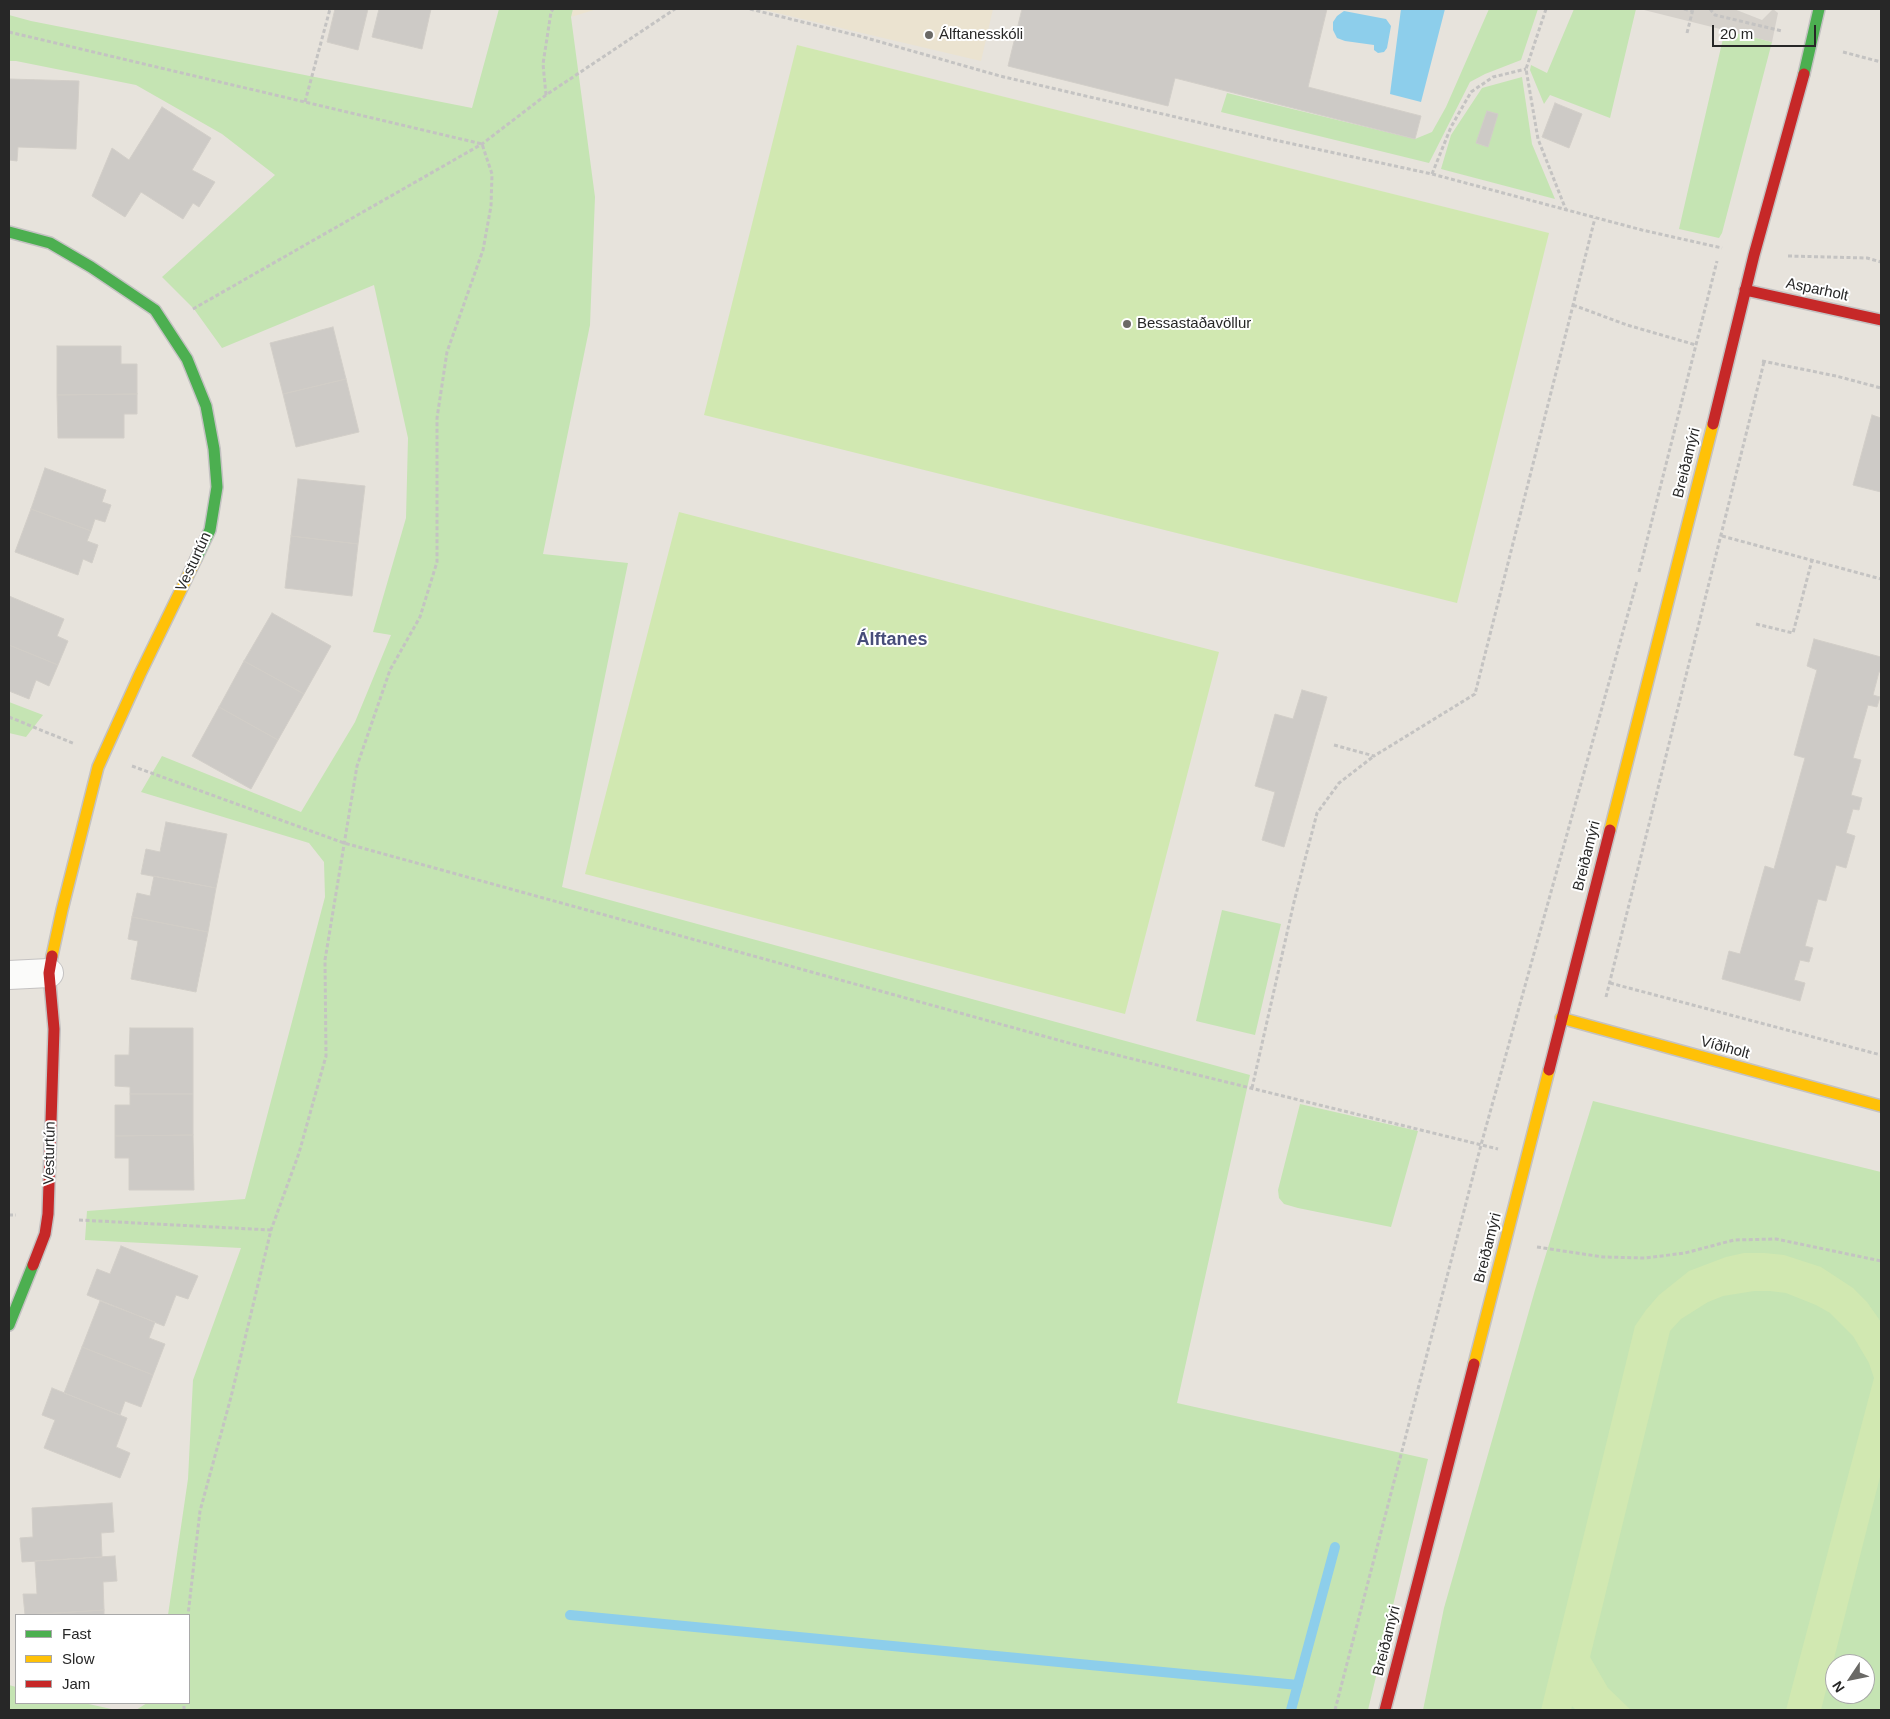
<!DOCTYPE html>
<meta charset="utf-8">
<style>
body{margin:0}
#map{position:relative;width:1890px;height:1719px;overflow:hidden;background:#e7e3dc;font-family:Arial,sans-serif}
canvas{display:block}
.frame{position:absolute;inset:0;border:10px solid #272727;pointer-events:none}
.legend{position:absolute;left:15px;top:1614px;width:175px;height:90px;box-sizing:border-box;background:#fff;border:1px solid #a9a9a9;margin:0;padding:6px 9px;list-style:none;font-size:15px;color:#272727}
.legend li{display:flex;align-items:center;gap:10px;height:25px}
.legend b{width:25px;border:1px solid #a9a9a9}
.north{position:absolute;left:1825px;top:1654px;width:50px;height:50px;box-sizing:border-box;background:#fff;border:1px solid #a9a9a9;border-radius:50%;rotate:236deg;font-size:14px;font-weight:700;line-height:20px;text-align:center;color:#272727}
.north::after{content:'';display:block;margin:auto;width:18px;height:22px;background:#6a6966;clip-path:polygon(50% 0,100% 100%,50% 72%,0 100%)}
.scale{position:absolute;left:1712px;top:25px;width:104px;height:22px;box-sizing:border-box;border:2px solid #272727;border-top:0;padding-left:6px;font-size:15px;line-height:18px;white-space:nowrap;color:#272727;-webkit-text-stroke:4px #fff;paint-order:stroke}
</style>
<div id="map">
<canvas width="1890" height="1719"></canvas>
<div class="frame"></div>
<ul class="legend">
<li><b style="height:6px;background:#4caf50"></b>Fast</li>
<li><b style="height:6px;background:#ffc107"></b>Slow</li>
<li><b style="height:6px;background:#c62828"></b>Jam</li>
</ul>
<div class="north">N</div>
<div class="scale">20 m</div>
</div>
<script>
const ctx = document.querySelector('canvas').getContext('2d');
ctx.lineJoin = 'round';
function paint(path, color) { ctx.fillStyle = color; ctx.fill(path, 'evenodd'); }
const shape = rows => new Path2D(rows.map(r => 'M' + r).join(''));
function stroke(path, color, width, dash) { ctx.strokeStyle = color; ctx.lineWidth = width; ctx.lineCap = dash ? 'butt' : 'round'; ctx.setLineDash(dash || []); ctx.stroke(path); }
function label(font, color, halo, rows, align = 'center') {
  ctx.font = font + ' Arial,sans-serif'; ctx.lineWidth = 4; ctx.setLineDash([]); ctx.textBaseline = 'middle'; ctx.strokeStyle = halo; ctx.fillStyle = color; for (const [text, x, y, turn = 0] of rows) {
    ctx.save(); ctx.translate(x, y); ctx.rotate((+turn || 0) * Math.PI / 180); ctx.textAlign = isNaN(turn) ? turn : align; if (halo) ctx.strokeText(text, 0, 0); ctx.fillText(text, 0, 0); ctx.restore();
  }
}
const education = shape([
 [573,9,597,9,571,17],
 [760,9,993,9,981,61]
]);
const green = shape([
 [499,9,573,9,571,17,595,197,590,325,543,554,628,563,562,887,1250,1075,1177,1403,1428,1459,1368,1710,136,1710,147,1703,189,1703,189,1615,168,1615,188,1479,193,1380,241,1248,85,1240,87,1211,245,1199,325,897,324,862,309,843,141,792,162,756,301,812,355,722,391,635,373,632,406,518,408,438,374,285,222,348,194,309,162,277,275,175,222,134,136,85,16,61,9,61,9,15,31,21,472,108],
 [1489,9,1538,9,1521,60,1485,74,1470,82,1429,163,1221,112,1227,93,1415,139,1432,132,1446,107],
 [1574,9,1636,9,1610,118,1550,95,1544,104,1530,70,1531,65,1547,73],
 [1725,30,1772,42,1722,233,1719,238,1679,229],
 [1522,77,1532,144,1555,199,1441,169,1451,135,1482,88],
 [9,702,43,715,26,737,9,733],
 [1222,910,1281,924,1255,1035,1196,1021],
 [1593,1101,1881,1172,1881,1710,1423,1710,1444,1608,1535,1290],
 [1835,1664,1865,1664,1865,1694,1835,1694],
 [1300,1104,1418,1131,1391,1227,1298,1208,1284,1204,1279,1198,1278,1190],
 [9,1685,16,1687,16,1703,84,1703,116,1710,9,1710]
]);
const pitch = shape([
 [797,45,1549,233,1457,603,704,415],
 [679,512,1219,652,1125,1014,585,874],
 [1744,1253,1764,1253,1784,1255,1821,1267,1853,1288,1867,1302,1881,1322,1881,1473,1821,1710,1786,1710,1874,1378,1869,1363,1853,1336,1830,1313,1816,1305,1786,1293,1770,1291,1754,1291,1723,1296,1708,1302,1681,1319,1670,1331,1590,1657,1608,1688,1631,1710,1576,1710,1572,1706,1571,1710,1541,1710,1635,1326,1646,1310,1659,1295,1689,1271,1726,1257]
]);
const plaza = shape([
 [1640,9,1734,9,1762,20,1773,9,1778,13,1772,42]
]);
const water = shape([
 [1401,9,1445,9,1421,102,1390,94],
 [1344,11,1386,19,1391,26,1387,48,1384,52,1378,53,1374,50,1374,45,1345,41,1337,38,1333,30,1333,22,1337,16]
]);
const stream = shape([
 [570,1615,1298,1685],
 [1291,1710,1335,1547]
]);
const building = shape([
 [335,9,368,9,358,50,327,42,335,9],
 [379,9,431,9,422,49,372,37,379,9],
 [1022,9,1327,9,1308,87,1421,116,1415,139,1175,78,1168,106,1008,66,1022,9],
 [9,79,79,81,76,149,18,147,17,161,9,160,9,79],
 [1555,103,1582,114,1569,148,1542,137,1555,103],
 [162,107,211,138,192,170,215,182,199,207,193,203,183,219,141,192,125,217,92,196,112,148,129,160,162,107],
 [1487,111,1498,114,1488,147,1476,143,1487,111],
 [333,327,346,379,283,394,270,343,333,327],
 [57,346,121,346,121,364,137,364,137,394,57,395,57,346],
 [346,379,359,432,296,447,283,394,346,379],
 [137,394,137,414,124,414,124,438,58,438,57,395,137,394],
 [1872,415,1881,418,1881,492,1853,485,1872,415],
 [45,468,106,490,102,502,111,505,105,522,95,519,91,531,31,509,45,468],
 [298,479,365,486,358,544,291,536,298,479],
 [31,509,91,531,87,541,98,545,92,563,83,559,78,575,15,552,31,509],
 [291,536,358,544,352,596,285,588,291,536],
 [9,596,64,619,57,636,68,641,58,665,9,645,9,596],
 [272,613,331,646,304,694,244,661,272,613],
 [1814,639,1881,657,1881,672,1879,672,1873,695,1880,697,1877,707,1868,705,1853,758,1861,760,1851,795,1862,798,1859,810,1853,809,1846,833,1855,836,1846,868,1836,865,1826,901,1818,899,1805,946,1813,948,1809,962,1800,960,1794,980,1805,983,1800,1001,1722,979,1729,951,1740,954,1765,866,1774,869,1805,758,1794,755,1817,670,1807,666,1814,639],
 [9,645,58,665,49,686,36,680,29,699,9,691,9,645],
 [244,661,304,694,278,740,219,707,244,661],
 [1302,690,1327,697,1284,847,1262,840,1275,792,1255,786,1275,714,1293,719,1302,690],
 [219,707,278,740,251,789,192,756,219,707],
 [166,822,227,834,216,888,141,874,146,849,160,852,166,822],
 [154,876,216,888,208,932,132,917,137,893,150,896,154,876],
 [132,917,208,932,196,992,131,979,138,941,128,939,132,917],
 [130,1028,193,1028,193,1094,130,1094,130,1087,115,1086,115,1055,129,1055,130,1028],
 [130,1094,193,1094,193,1135,115,1136,115,1105,130,1105,130,1094],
 [193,1135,194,1190,129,1190,129,1158,115,1158,115,1136,193,1135],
 [121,1246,198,1276,188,1299,176,1295,164,1326,87,1295,97,1269,110,1274,121,1246],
 [100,1301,155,1322,149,1338,165,1344,153,1375,82,1347,100,1301],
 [82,1347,153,1375,141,1407,125,1401,120,1415,64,1393,82,1347],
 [52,1388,127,1418,116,1447,130,1453,120,1478,44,1448,55,1420,42,1415,52,1388],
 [112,1503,114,1532,101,1533,102,1557,22,1562,20,1538,33,1537,32,1508,112,1503],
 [115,1556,117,1581,103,1582,104,1610,25,1615,23,1594,37,1594,35,1561,115,1556],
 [104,1610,104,1615,25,1615,104,1610]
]);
const path = shape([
 [750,9,863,37,1000,76,1270,139,1432,174,1642,230,1722,248],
 [1546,9,1526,69,1538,139,1566,210],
 [1684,9,1692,11],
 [1710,9,1715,15,1782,31],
 [9,32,482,144,492,174,491,206,483,250,447,352,437,418,437,562,420,617,390,670,357,766,325,960,326,1056,299,1153,271,1230,231,1397,200,1511,188,1615],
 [1687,33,1693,9],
 [1843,52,1881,62],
 [546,95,543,64,551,12,553,9],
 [305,102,330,9],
 [1432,174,1451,127,1471,92,1493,77,1526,69],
 [1788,256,1867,258,1881,262],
 [1573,305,1627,325,1696,345],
 [193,309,482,144,546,95,675,9],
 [1762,361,1836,376,1881,388],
 [1722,536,1881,579],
 [1639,572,1717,261],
 [1756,624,1793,633,1812,560],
 [9,717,75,744],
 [1334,745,1374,756,1475,694,1595,218],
 [132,766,344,843,1076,1045,1498,1149],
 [1610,983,1881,1055],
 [1606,997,1764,362],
 [1252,1088,1294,902,1317,813,1339,783,1374,756],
 [9,1215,16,1215],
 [79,1220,271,1230],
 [1537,1247,1603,1257,1645,1258,1685,1253,1734,1240,1776,1239,1881,1261],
 [184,1710,184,1703],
 [1335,1710,1481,1145,1637,581]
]);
const street = shape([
 [9,975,49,973]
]);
const fast = shape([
 [1804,74,1819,9],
 [9,232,50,243,91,267,155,310,187,359,206,406,214,449,217,487,210,530,196,559],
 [9,1325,33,1265]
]);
const slow = shape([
 [1610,830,1713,424],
 [52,956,62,910,98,767,140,674,196,559],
 [1561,1018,1881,1106],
 [1474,1364,1549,1070]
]);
const jam = shape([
 [1745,290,1881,320],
 [1713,424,1754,255,1804,74],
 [1549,1070,1610,830],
 [33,1265,45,1234,48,1214,54,1029,49,973,52,956],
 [1385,1710,1474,1364]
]);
const markers = [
 [929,35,5,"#6a6966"],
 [1127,324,5,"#6a6966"]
];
const poiNames = [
 ["Álftanesskóli",939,35],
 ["Bessastaðavöllur",1137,324]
];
const streetNames = [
 ["Asparholt",1817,290,12],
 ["Breiðamýri",1687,463,-76],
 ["Vesturtún",194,562,-65],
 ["Breiðamýri",1587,856,-76],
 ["Víðiholt",1725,1048,15],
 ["Vesturtún",50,1153,-89],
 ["Breiðamýri",1488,1248,-76],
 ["Breiðamýri",1387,1641,-76]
];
const quarterNames = [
 ["Álftanes",892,640]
];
paint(education, '#ebe3d0');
paint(green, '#c5e4b3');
paint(pitch, '#d1e8b1');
paint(plaza, '#d5d1cb');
paint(water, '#8dceeb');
stroke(stream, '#8dceeb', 10);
paint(building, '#cdcac6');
stroke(building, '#d2cec8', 1);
stroke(street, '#c4c2c2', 30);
stroke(fast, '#c4c2c2', 14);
stroke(slow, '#c4c2c2', 14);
stroke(jam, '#c4c2c2', 14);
stroke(path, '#c4c3c2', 3, [4, 2.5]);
stroke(street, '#fbfbfa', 28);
stroke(fast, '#4caf50', 11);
stroke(slow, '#ffc107', 11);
stroke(jam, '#c62828', 11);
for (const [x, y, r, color] of markers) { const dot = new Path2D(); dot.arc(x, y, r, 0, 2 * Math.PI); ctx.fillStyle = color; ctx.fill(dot); stroke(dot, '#fff', 2); }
label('15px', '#272727', '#fff', poiNames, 'left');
label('15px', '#272727', '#fff', streetNames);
label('bold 18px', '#474d79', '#fff', quarterNames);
</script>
